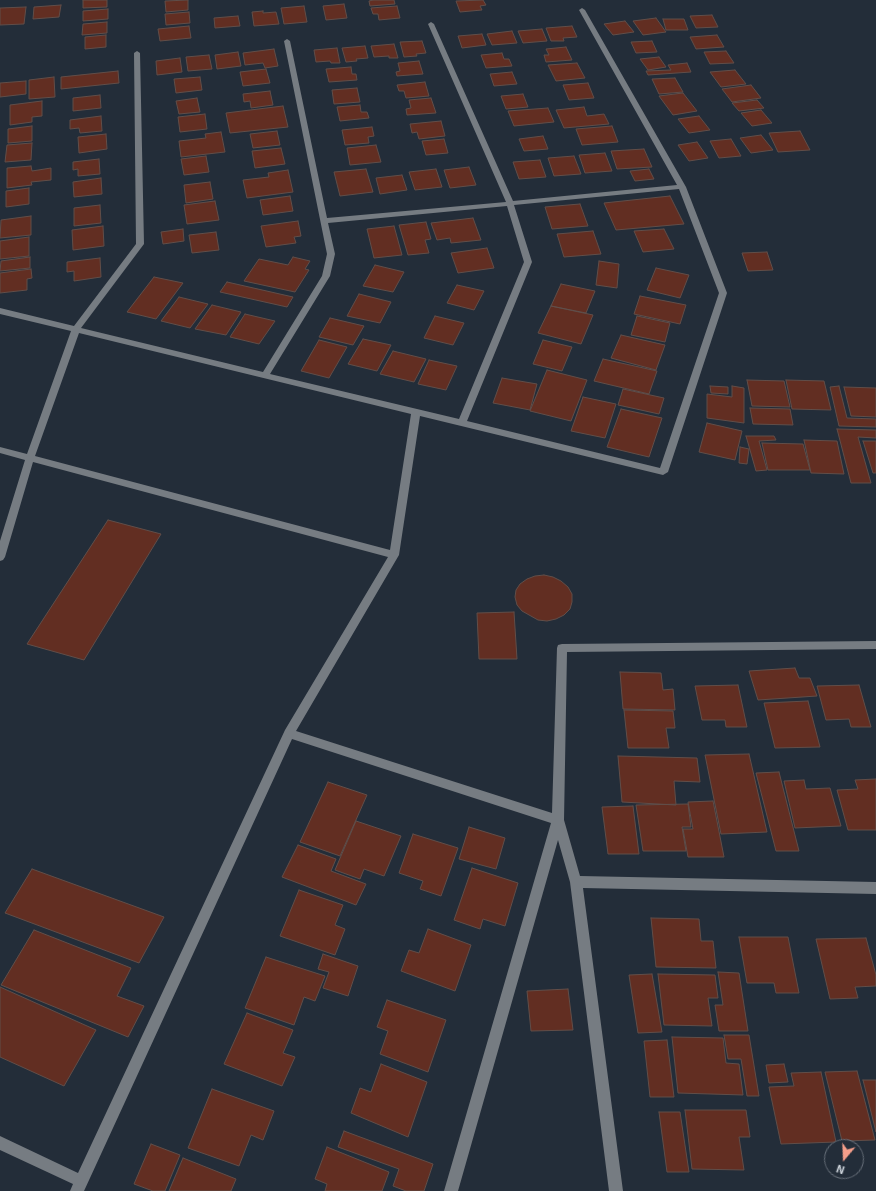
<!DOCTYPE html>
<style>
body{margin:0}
#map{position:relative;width:876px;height:1191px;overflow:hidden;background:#232d39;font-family:"Exo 2",sans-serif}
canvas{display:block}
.north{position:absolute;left:824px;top:1139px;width:40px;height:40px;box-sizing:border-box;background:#232d39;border:1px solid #676f79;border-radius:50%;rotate:199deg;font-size:11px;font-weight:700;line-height:16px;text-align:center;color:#ccd3da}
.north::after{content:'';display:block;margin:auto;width:14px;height:18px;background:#f49e8a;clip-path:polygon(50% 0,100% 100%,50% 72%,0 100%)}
</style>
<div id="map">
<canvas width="876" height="1191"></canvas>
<div class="north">N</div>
</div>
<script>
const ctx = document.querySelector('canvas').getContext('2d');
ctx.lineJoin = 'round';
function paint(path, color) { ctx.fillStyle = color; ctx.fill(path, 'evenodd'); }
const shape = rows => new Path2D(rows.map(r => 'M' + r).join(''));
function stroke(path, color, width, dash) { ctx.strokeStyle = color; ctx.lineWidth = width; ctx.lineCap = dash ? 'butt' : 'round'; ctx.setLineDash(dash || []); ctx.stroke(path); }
const building = shape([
 [83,0,107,0,107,7,83,8,83,0],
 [188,0,188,10,166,12,165,1,188,0],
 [373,0,394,0,395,4,370,6,369,1,373,0],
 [483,0,486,5,480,6,482,10,460,12,456,1,483,0],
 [344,4,347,18,326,20,323,6,344,4],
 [61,5,59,17,33,19,34,7,61,5],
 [304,6,307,22,284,24,281,8,304,6],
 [397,6,400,18,379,20,378,14,373,14,371,8,397,6],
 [26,7,24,24,0,25,0,8,26,7],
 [108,9,108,19,83,21,83,11,108,9],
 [263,11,263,13,276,12,279,24,254,26,252,12,263,11],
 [189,12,190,23,166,25,165,14,189,12],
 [712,15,718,27,696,28,690,16,712,15],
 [238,16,240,26,215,28,214,18,238,16],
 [656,18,666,32,643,35,633,21,656,18],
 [663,19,684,19,688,30,666,30,663,19],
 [625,21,634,32,613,35,604,24,625,21],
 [107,22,107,33,82,35,83,24,107,22],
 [189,26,191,38,160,41,158,29,189,26],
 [572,26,577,37,563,38,564,41,551,41,546,28,572,26],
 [542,29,547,41,523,43,518,31,542,29],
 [512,31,517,43,492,45,487,34,512,31],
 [482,34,486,45,462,48,458,36,482,34],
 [106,35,106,47,85,49,85,37,106,35],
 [717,35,724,47,696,49,690,37,717,35],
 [422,41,426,53,416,54,417,56,404,57,400,42,422,41],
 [652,41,657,52,636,53,631,42,652,41],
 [394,44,398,58,389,58,389,56,374,57,371,46,394,44],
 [365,46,368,58,356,59,357,61,346,62,342,48,365,46],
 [566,47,572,60,546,62,544,55,549,55,546,49,566,47],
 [337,48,340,63,331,63,330,61,316,62,314,50,337,48],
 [274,49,278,66,265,68,263,63,245,65,243,53,274,49],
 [726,51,734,63,710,64,704,52,726,51],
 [238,52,241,66,217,69,215,55,238,52],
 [502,53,504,59,509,59,512,66,486,68,481,55,502,53],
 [209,55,212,69,188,71,186,57,209,55],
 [659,57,666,67,648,70,640,59,659,57],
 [180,58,182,72,157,75,156,61,180,58],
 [419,61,423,74,397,76,396,72,400,71,398,63,419,61],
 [577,63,585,78,556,81,548,65,577,63],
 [687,63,691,72,648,75,646,71,671,70,668,65,687,63],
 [351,67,352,74,356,74,357,80,329,82,326,69,351,67],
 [266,69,270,83,243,86,240,72,266,69],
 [735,70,746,84,721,87,710,72,735,70],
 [118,71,119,83,61,89,61,77,118,71],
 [512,72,517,84,494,86,490,74,512,72],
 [54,77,55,97,29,99,29,80,54,77],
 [200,77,202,90,176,93,174,79,200,77],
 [675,78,683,92,659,94,652,79,675,78],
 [26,81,26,94,0,97,0,83,26,81],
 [425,82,429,96,406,98,404,91,399,91,397,85,425,82],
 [588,83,594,98,569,100,563,85,588,83],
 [751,85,761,98,732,102,722,89,751,85],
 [357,88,360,102,334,104,332,90,357,88],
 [270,91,273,105,251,108,250,101,244,102,243,94,270,91],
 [683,93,697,111,673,115,659,96,683,93],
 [523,94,528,107,506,109,501,96,523,94],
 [100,95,101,108,73,111,73,98,100,95],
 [197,98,200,112,179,114,176,101,197,98],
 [431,98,436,113,407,115,406,109,411,108,409,100,431,98],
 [757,100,764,108,739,111,732,103,757,100],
 [42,101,42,116,32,117,32,122,10,125,10,105,42,101],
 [360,105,361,112,367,112,369,118,340,121,337,107,360,105],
 [283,106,288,127,230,133,226,113,283,106],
 [584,107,587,116,604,114,609,124,564,128,556,110,584,107],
 [548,108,554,122,514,126,508,111,548,108],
 [761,110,772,123,752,126,741,113,761,110],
 [205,114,207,129,180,132,178,117,205,114],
 [101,116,102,131,80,133,79,128,70,129,70,120,101,116],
 [699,116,710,130,689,133,678,119,699,116],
 [441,121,445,136,419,139,417,132,412,133,410,124,441,121],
 [32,126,32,141,8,143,8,129,32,126],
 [612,126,618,142,582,145,576,129,612,126],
 [372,127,374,136,368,137,369,143,345,145,342,130,372,127],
 [277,131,280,145,253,148,250,134,277,131],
 [800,131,810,150,778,152,769,133,800,131],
 [221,132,225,152,181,157,179,141,206,138,205,134,221,132],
 [106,134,107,149,79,153,78,137,106,134],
 [761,135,773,150,751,153,740,138,761,135],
 [543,136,548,149,524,151,519,139,543,136],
 [444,139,448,153,426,155,422,141,444,139],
 [731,139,741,156,719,158,710,141,731,139],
 [697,142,708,158,689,161,678,145,697,142],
 [32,143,31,160,5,162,7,145,32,143],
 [376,145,381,162,350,165,347,148,376,145],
 [281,148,285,164,255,168,252,151,281,148],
 [644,149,652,167,617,169,611,151,644,149],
 [605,153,612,171,585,173,579,155,605,153],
 [206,156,209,172,184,175,181,159,206,156],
 [574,156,581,174,554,176,548,158,574,156],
 [99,159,100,174,78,176,78,169,73,170,73,162,99,159],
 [540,160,546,177,519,179,513,162,540,160],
 [31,166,32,171,51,168,51,180,31,182,32,185,7,188,7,168,31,166],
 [469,167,476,185,450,188,444,170,469,167],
 [366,169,373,192,340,196,334,172,366,169],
 [436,169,442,187,415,190,409,172,436,169],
 [649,169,654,179,635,181,630,171,649,169],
 [288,170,293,192,247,198,243,180,269,177,268,173,288,170],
 [402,175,407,190,380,194,376,178,402,175],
 [101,178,102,194,74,197,73,182,101,178],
 [210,182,213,199,186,203,184,185,210,182],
 [29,188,29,204,6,207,6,191,29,188],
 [290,196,293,211,263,215,260,200,290,196],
 [670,196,684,224,616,230,604,203,670,196],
 [215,201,219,220,187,224,184,205,215,201],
 [580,204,588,226,552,229,545,207,580,204],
 [100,205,101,223,74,226,74,208,100,205],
 [31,216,31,235,0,238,1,220,31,216],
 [473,218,481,240,451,243,450,238,437,240,431,223,473,218],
 [298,221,301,236,294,237,296,243,266,247,261,226,298,221],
 [426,222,431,239,425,240,429,253,408,255,399,225,426,222],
 [103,226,104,246,73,250,72,230,103,226],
 [394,226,402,255,374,258,367,229,394,226],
 [183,229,184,241,163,244,161,232,183,229],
 [664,229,674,249,643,252,634,231,664,229],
 [593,231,601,254,564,257,557,234,593,231],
 [216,232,219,250,192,253,189,235,216,232],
 [29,237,29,256,0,259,0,241,29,237],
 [487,248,494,268,458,273,451,253,487,248],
 [767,252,773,270,748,271,742,253,767,252],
 [30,257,30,268,0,271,1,261,30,257],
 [293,257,310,261,305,269,309,270,295,292,244,281,259,259,288,265,293,257],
 [100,258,101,277,74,281,74,271,67,272,67,262,100,258],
 [599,261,619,264,617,288,596,285,599,261],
 [375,265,404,272,393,292,363,286,375,265],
 [656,268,689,275,680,298,647,290,656,268],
 [31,269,32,278,27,279,27,290,0,293,0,273,31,269],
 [154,277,183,283,156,319,127,312,154,277],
 [227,282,293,297,287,307,220,292,227,282],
 [561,284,595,291,586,313,551,306,561,284],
 [457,285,484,291,474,310,447,303,457,285],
 [359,294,391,302,380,323,347,316,359,294],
 [640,296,686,305,680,324,634,314,640,296],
 [179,297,208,304,190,328,161,321,179,297],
 [212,305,241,312,226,335,195,329,212,305],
 [551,306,593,315,581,344,538,333,551,306],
 [245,314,275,321,259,344,230,337,245,314],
 [435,316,464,323,453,345,424,338,435,316],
 [637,316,670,323,665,342,631,335,637,316],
 [330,318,364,326,353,345,319,337,330,318],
 [621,335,665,345,656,370,611,358,621,335],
 [363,339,391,345,377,371,348,364,363,339],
 [319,340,347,347,329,378,301,371,319,340],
 [543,340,572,347,562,371,533,364,543,340],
 [393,351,426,359,414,382,380,374,393,351],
 [603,359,657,371,649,394,594,381,603,359],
 [429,360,457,366,446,390,418,384,429,360],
 [547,370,587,380,571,421,530,411,547,370],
 [502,378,537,384,530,410,493,403,502,378],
 [747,380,784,381,790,407,752,406,747,380],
 [786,380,824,381,831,410,792,409,786,380],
 [710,386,728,387,728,394,711,393,710,386],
 [732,386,744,388,744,423,707,418,707,394,732,397,732,386],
 [839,386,847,418,876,419,876,427,839,426,830,387,839,386],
 [844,387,876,388,876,417,851,416,844,387],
 [623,389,664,398,659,414,618,405,623,389],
 [583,397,616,404,605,438,571,431,583,397],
 [750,408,790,409,793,425,753,424,750,408],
 [621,409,662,418,649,457,607,447,621,409],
 [707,423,742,431,735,460,699,452,707,423],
 [837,429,876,430,876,438,858,437,871,483,851,483,837,429],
 [746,436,774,436,776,440,759,441,767,470,756,471,746,436],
 [804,440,837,441,844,474,811,473,804,440],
 [863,441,876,441,876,473,873,473,863,441],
 [762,443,803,444,810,470,768,470,762,443],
 [740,447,749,449,747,464,739,463,740,447],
 [108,520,161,534,84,660,27,644,108,520],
 [544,575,553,577,561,581,568,587,572,594,572,602,570,609,564,615,556,619,547,621,538,620,522,611,517,605,515,597,516,590,520,584,527,579,535,576,544,575],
 [514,612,517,659,479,659,477,613,514,612],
 [795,668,799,678,810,678,817,696,758,700,749,671,795,668],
 [620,672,661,673,663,690,673,689,675,710,623,709,620,672],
 [738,685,747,727,726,727,725,720,702,720,695,686,738,685],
 [859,685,871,727,851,727,849,719,826,720,817,686,859,685],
 [808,701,820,747,775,748,764,703,808,701],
 [624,710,673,711,675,728,666,728,669,748,628,748,624,710],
 [749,754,767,832,721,834,705,755,749,754],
 [618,756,697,758,700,782,674,781,676,805,622,802,618,756],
 [779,772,799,851,776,851,756,773,779,772],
 [876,779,876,830,848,830,837,790,858,789,855,780,876,779],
 [804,780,806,789,830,788,841,826,795,828,784,781,804,780],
 [328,782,367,795,340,856,300,842,328,782],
 [713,801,724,857,688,857,683,829,693,829,688,802,713,801],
 [688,804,691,827,682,827,686,851,643,851,636,805,688,804],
 [633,806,639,854,608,854,602,807,633,806],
 [356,821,401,836,384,876,364,869,360,879,335,870,356,821],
 [469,827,505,838,496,869,459,859,469,827],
 [413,834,458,848,441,896,420,889,423,881,399,873,413,834],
 [298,845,336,859,331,871,366,884,356,905,282,877,298,845],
 [472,868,518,883,505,926,483,919,480,929,454,920,472,868],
 [32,869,164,917,139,963,5,913,32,869],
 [299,890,343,905,335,925,345,929,335,955,280,936,299,890],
 [651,918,699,919,701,941,713,941,716,968,656,967,651,918],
 [428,929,471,945,455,991,401,971,409,950,419,953,428,929],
 [34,930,131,968,117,996,144,1006,128,1037,1,985,34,930],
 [739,937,788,937,799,993,776,993,774,983,747,983,739,937],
 [866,938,876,975,876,986,855,987,858,998,830,999,816,939,866,938],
 [323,954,358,966,348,996,323,988,329,972,318,969,323,954],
 [266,957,325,976,315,1001,304,997,294,1025,245,1008,266,957],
 [718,972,739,973,748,1031,719,1031,715,1005,723,1005,718,972],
 [652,974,662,1032,638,1033,629,975,652,974],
 [658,974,715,975,718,998,708,998,712,1026,664,1025,658,974],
 [0,987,96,1030,64,1086,0,1057,0,987],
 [568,989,573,1030,531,1031,527,991,568,989],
 [387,1000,446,1020,428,1072,380,1054,388,1031,377,1027,387,1000],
 [247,1013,293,1030,283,1053,295,1057,282,1086,224,1064,247,1013],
 [724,1035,749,1035,759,1096,747,1096,741,1059,728,1059,724,1035],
 [672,1037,723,1038,726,1063,739,1064,743,1095,678,1093,672,1037],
 [667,1040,674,1097,650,1097,644,1041,667,1040],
 [381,1064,427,1082,408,1137,351,1113,360,1088,371,1092,381,1064],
 [784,1064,788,1082,769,1083,766,1065,784,1064],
 [857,1071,875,1140,842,1141,825,1072,857,1071],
 [821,1072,836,1142,781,1144,769,1087,794,1086,791,1073,821,1072],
 [863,1080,876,1080,876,1132,863,1080],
 [212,1089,274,1111,263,1140,251,1135,239,1166,188,1148,212,1089],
 [685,1110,746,1110,750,1137,739,1137,744,1170,692,1169,685,1110],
 [659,1112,680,1112,689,1172,667,1172,659,1112],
 [344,1131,433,1164,424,1191,406,1191,393,1186,399,1169,338,1147,344,1131],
 [151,1144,180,1155,165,1191,153,1191,134,1184,151,1144],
 [327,1147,389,1172,382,1191,325,1191,327,1184,315,1179,327,1147],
 [183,1158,236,1179,231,1191,169,1191,183,1158]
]);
const minor = shape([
 [582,8,585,10,686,187,727,293,668,472,663,475,420,416,399,555,296,731,552,813,557,648,558,645,562,644,876,641,876,649,567,652,564,820,580,876,876,882,876,894,583,888,623,1191,609,1191,570,882,558,840,458,1191,444,1191,551,823,292,739,84,1191,70,1191,73,1184,0,1150,0,1136,78,1173,285,730,388,557,33,462,5,557,3,560,0,561,0,541,25,460,0,453,0,447,27,454,71,331,0,314,0,308,74,326,136,244,134,53,137,51,140,53,144,244,81,328,263,372,322,276,327,254,284,41,287,39,290,41,327,218,506,202,428,24,431,22,434,24,513,201,677,185,579,10,582,8],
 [679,189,719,293,660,468,467,421,532,262,514,205,679,189],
 [507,206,524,262,459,419,270,374,330,276,335,254,328,223,507,206],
 [79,333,411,414,390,550,35,456,79,333]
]);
paint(building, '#622e22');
stroke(building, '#614e49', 1);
paint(minor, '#767c82');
</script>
